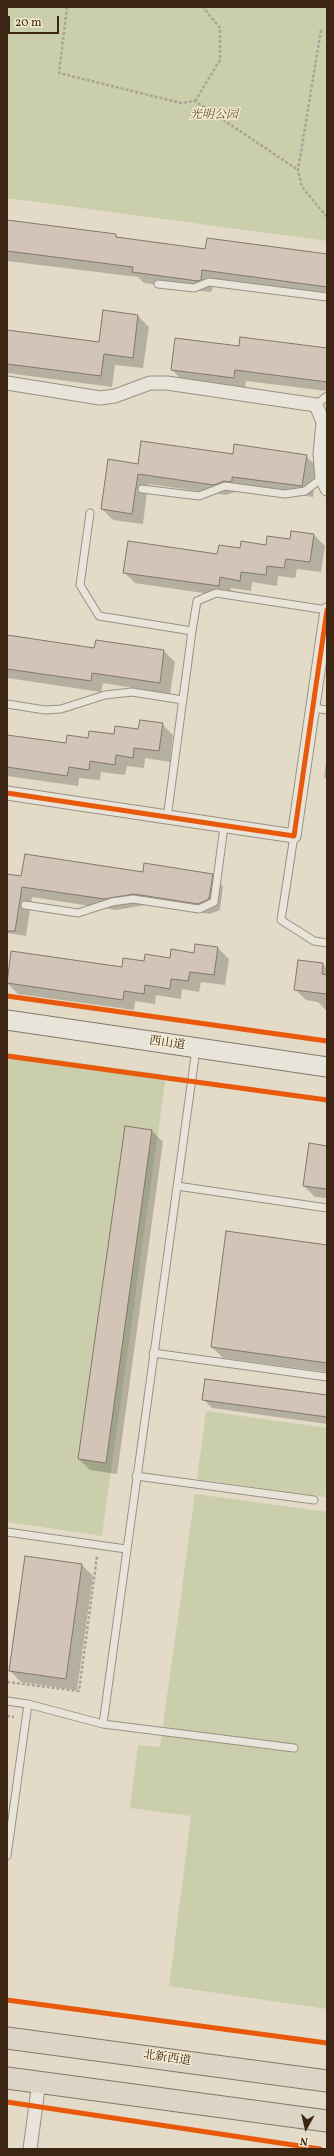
<!DOCTYPE html>
<meta charset="utf-8">
<style>
body{margin:0}
#map{position:relative;width:334px;height:2156px;overflow:hidden;background:#e3dbc7;font-family:Vollkorn,serif}
canvas{display:block}
.frame{position:absolute;inset:0;border:8px solid #3d2514;pointer-events:none}
.north{position:absolute;left:286px;top:2108px;width:40px;height:40px;-webkit-text-stroke:3px #f5ecd2;paint-order:stroke;rotate:188deg;font-size:11px;font-weight:700;line-height:16px;text-align:center;color:#3d2514}
.north::after{content:'';display:block;margin:auto;width:14px;height:18px;background:#3d2514;clip-path:polygon(50% 0,100% 100%,50% 72%,0 100%)}
.scale{position:absolute;left:8px;top:16px;width:51px;height:18px;box-sizing:border-box;border:2px solid #3d2514;border-top:0;padding-left:5px;font-size:12px;line-height:14px;white-space:nowrap;color:#3d2514;-webkit-text-stroke:3px #f5ecd2;paint-order:stroke}
</style>
<div id="map">
<canvas width="334" height="2156"></canvas>
<div class="frame"></div>
<div class="north">N</div>
<div class="scale">20 m</div>
</div>
<script>
const ctx = document.querySelector('canvas').getContext('2d');
ctx.lineJoin = 'round';
function paint(path, color) { ctx.fillStyle = color; ctx.fill(path, 'evenodd'); }
const shape = rows => new Path2D(rows.map(r => 'M' + r).join(''));
function stroke(path, color, width, dash) { ctx.strokeStyle = color; ctx.lineWidth = width; ctx.lineCap = dash ? 'butt' : 'round'; ctx.setLineDash(dash || []); ctx.stroke(path); }
function label(font, color, halo, rows, align = 'center') {
  ctx.font = font + ' Vollkorn,"Noto Serif SC",serif'; ctx.lineWidth = 3; ctx.setLineDash([]); ctx.textBaseline = 'middle'; ctx.strokeStyle = halo; ctx.fillStyle = color; for (const [text, x, y, turn = 0] of rows) {
    ctx.save(); ctx.translate(x, y); ctx.rotate((+turn || 0) * Math.PI / 180); ctx.textAlign = isNaN(turn) ? turn : align; if (halo) ctx.strokeText(text, 0, 0); ctx.fillText(text, 0, 0); ctx.restore();
  }
}
const green = shape([
 [7,7,327,7,327,241,7,198],
 [7,1053,166,1075,102,1536,7,1522],
 [206,1411,327,1428,327,1481,325,1497,197,1479],
 [195,1494,327,1512,327,2009,169,1986,191,1816,130,1808,138,1745,160,1747]
]);
const shadow = shape([
 [7,222,116,235,120,239,206,250,327,255,327,296,213,280,212,291,209,292,144,283,138,277,7,261],
 [104,311,138,316,149,327,143,368,115,365,112,387,7,373,7,331,100,344],
 [240,347,327,349,327,391,246,381,245,389,183,381,172,370],
 [233,455,306,456,317,467,313,497,243,488,242,492,235,492,226,495,148,484,143,524,113,520,102,509,139,465],
 [314,535,325,546,321,572,297,569,295,578,278,576,277,586,252,582,251,591,231,588,230,597,135,583,124,572,241,549,266,546],
 [7,636,95,649,96,641,164,651,175,662,170,694,103,683,101,692,7,678],
 [162,724,173,735,170,762,145,758,144,768,127,766,125,775,101,772,100,780,79,778,78,786,7,776,7,736,67,744],
 [327,754,327,780,324,777],
 [144,873,212,875,223,886,220,910,210,914,145,905,116,910,32,897,26,936,7,933,7,875,22,877],
 [218,948,229,959,225,985,201,982,199,992,182,989,181,999,156,995,155,1004,135,1001,134,1010,18,994,7,983,122,968],
 [323,964,327,969,327,1011,318,1002,306,1000,295,989],
 [152,1131,163,1142,117,1474,90,1470,79,1459],
 [327,1147,327,1198,315,1197,304,1186],
 [327,1246,327,1372,223,1358,212,1347],
 [327,1396,327,1424,212,1408,203,1399],
 [82,1565,93,1576,77,1690,21,1682,10,1671]
]);
const building = shape([
 [7,220,116,234,116,237,205,249,207,238,327,254,327,287,202,270,201,280,198,281,132,272,133,267,7,251,7,220],
 [103,310,138,315,133,358,104,354,101,376,7,364,7,330,99,342,103,310],
 [240,337,327,348,327,382,235,370,234,378,171,370,175,338,239,346,240,337],
 [141,441,233,454,234,444,307,455,302,486,232,477,232,482,224,481,214,485,138,474,132,514,101,509,108,459,138,464,141,441],
 [291,531,314,534,310,562,286,559,284,568,267,566,266,575,241,572,240,581,220,577,219,586,123,573,128,541,217,554,219,545,240,548,241,541,266,545,267,536,290,539,291,531],
 [7,635,94,648,96,640,164,650,160,683,92,673,91,681,7,669,7,635],
 [140,720,163,723,159,751,134,748,133,758,116,755,115,765,90,761,89,770,69,767,67,776,7,767,7,735,66,743,67,735,88,738,89,731,114,734,115,726,138,729,140,720],
 [25,854,143,872,144,863,213,874,209,899,198,904,134,894,104,899,22,887,15,931,7,931,7,874,21,876,25,854],
 [195,944,218,947,214,975,190,972,188,981,171,979,170,989,145,985,144,994,124,991,123,1000,7,983,11,951,122,967,123,958,144,961,145,954,170,958,171,949,194,953,195,944],
 [298,960,323,963,322,974,327,975,327,994,294,990,298,960],
 [125,1126,152,1130,106,1463,78,1459,125,1126],
 [309,1143,327,1146,327,1189,303,1186,309,1143],
 [226,1231,327,1245,327,1363,211,1347,226,1231],
 [205,1379,327,1395,327,1417,202,1400,205,1379],
 [25,1556,82,1564,66,1679,9,1671,25,1556]
]);
const path = shape([
 [67,7,59,73,181,103,195,101,298,170],
 [321,30,298,170,302,187,327,217],
 [195,101,220,60,220,28,203,7],
 [7,1682,79,1691,97,1556],
 [7,1716,14,1717]
]);
const lane = shape([
 [158,284,194,288,209,282,327,297],
 [316,405,327,396],
 [142,489,199,496,225,486,285,494,305,491,322,478],
 [90,513,80,585,99,616,192,631,167,818],
 [192,631,197,601,216,593,327,610],
 [7,704,45,710,61,709,105,695,132,692,183,700],
 [313,708,327,710],
 [294,836,281,920,314,941,327,943],
 [25,905,78,913,112,902,133,899,199,909,214,902,224,827],
 [177,1186,327,1208],
 [153,1353,327,1377],
 [136,1476,314,1500],
 [7,1532,126,1549],
 [7,1701,28,1704,103,1724,196,1049],
 [103,1724,294,1748],
 [7,1856,28,1704]
]);
const street = shape([
 [7,383,100,398,115,396,150,383,167,383,316,405,323,422,320,454,322,478,327,489],
 [7,793,294,836,327,610],
 [30,2149,39,2082]
]);
const secondary = shape([
 [7,1020,327,1067]
]);
const primary = shape([
 [7,2038,327,2081],
 [7,2078,327,2121]
]);
const cycleway = shape([
 [7,793,294,836,327,610],
 [7,996,327,1041],
 [7,1056,327,1100],
 [7,2000,327,2043],
 [7,2102,320,2149]
]);
const parkNames = [
 ["光明公园",214,116]
];
const streetNames = [
 ["西山道",167,1044,8],
 ["北新西道",167,2059,8]
];
paint(green, '#caceaa');
paint(shadow, '#0003');
paint(building, '#d2c4b6');
stroke(building, '#81786c', 1);
stroke(lane, '#999183', 9);
stroke(street, '#999183', 15);
stroke(secondary, '#81786c', 21);
stroke(primary, '#81786c', 23);
stroke(path, '#a9a49a', 2.5, [3, 2]);
stroke(lane, '#e9e4da', 7);
stroke(street, '#e9e4da', 13);
stroke(secondary, '#e9e4da', 19);
stroke(primary, '#dcd4c5', 21);
stroke(cycleway, '#e8590c', 5);
label('italic 12px', '#5b4d34', '#f5ecd2', parkNames);
label('12px', '#3d2514', '#f5ecd2', streetNames);
</script>
